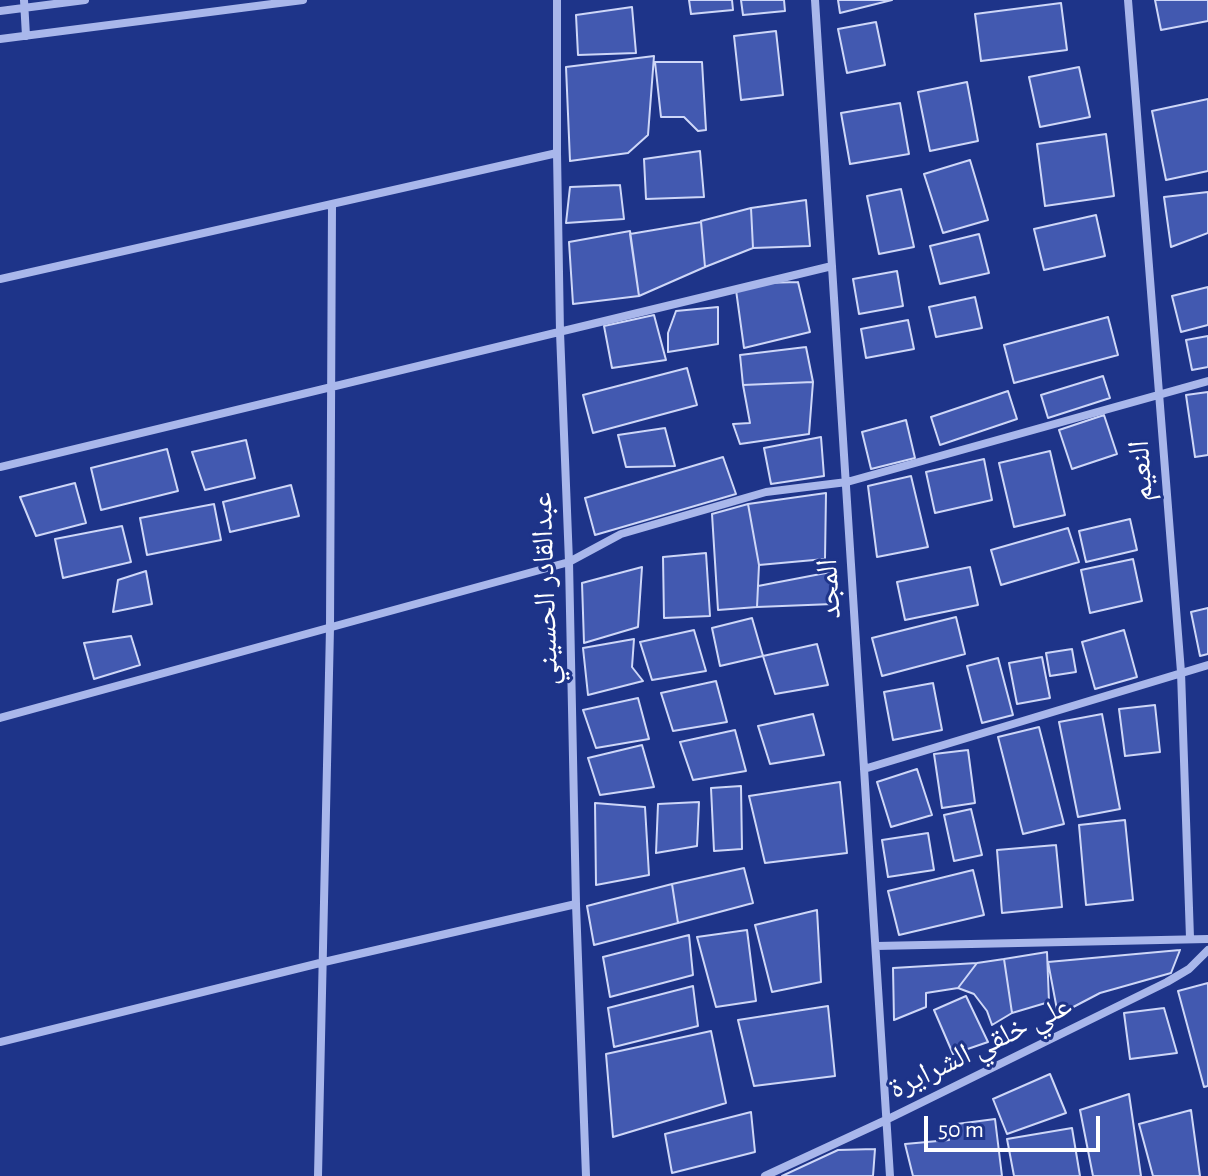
<!DOCTYPE html>
<meta charset="utf-8">
<style>
body{margin:0}
#map{position:relative;width:1208px;height:1176px;overflow:hidden;background:#1e3489;font-family:"Alegreya Sans",sans-serif}
canvas{display:block}
.scale{position:absolute;left:924px;top:1116px;width:176px;height:36px;box-sizing:border-box;border:4px solid #fff;border-top:0;padding-left:10px;font-size:24px;line-height:28px;white-space:nowrap;color:#fff;-webkit-text-stroke:6px #1e3489;paint-order:stroke}
</style>
<div id="map">
<canvas width="1208" height="1176"></canvas>
<div class="scale">50 m</div>
</div>
<script>
const ctx = document.querySelector('canvas').getContext('2d');
ctx.lineJoin = 'round';
function paint(path, color) { ctx.fillStyle = color; ctx.fill(path, 'evenodd'); }
const shape = rows => new Path2D(rows.map(r => 'M' + r).join(''));
function stroke(path, color, width, dash) { ctx.strokeStyle = color; ctx.lineWidth = width; ctx.lineCap = dash ? 'butt' : 'round'; ctx.setLineDash(dash || []); ctx.stroke(path); }
function label(font, color, halo, rows, align = 'center') {
  ctx.font = font + ' "Alegreya Sans","Noto Naskh Arabic",sans-serif'; ctx.lineWidth = 6; ctx.setLineDash([]); ctx.textBaseline = 'middle'; ctx.strokeStyle = halo; ctx.fillStyle = color; for (const [text, x, y, turn = 0] of rows) {
    ctx.save(); ctx.translate(x, y); ctx.rotate((+turn || 0) * Math.PI / 180); ctx.textAlign = isNaN(turn) ? turn : align; if (halo) ctx.strokeText(text, 0, 0); ctx.fillText(text, 0, 0); ctx.restore();
  }
}
const building = shape([
 [689,0,732,0,733,10,691,14,689,0],
 [741,0,784,0,785,11,743,15,741,0],
 [838,0,892,0,840,13,838,0],
 [1155,0,1208,0,1208,21,1161,30,1155,0],
 [1061,3,1067,50,981,61,975,14,1061,3],
 [632,7,636,53,578,55,576,15,632,7],
 [876,22,885,65,847,73,838,29,876,22],
 [776,31,783,95,741,100,734,36,776,31],
 [654,56,648,135,628,153,570,161,566,67,654,56],
 [655,62,702,62,706,130,698,131,684,117,661,117,655,62],
 [1079,67,1090,117,1040,127,1029,77,1079,67],
 [967,82,978,141,930,151,918,92,967,82],
 [1208,99,1208,171,1166,180,1152,111,1208,99],
 [900,103,909,154,850,164,841,113,900,103],
 [1106,134,1114,196,1045,206,1037,144,1106,134],
 [700,151,704,197,646,199,644,159,700,151],
 [970,160,988,220,943,233,924,174,970,160],
 [620,185,624,219,566,223,570,187,620,185],
 [901,189,914,247,879,254,867,196,901,189],
 [1208,192,1208,233,1171,247,1164,197,1208,192],
 [806,200,810,246,753,248,751,208,806,200],
 [751,208,753,248,705,267,701,221,751,208],
 [1096,215,1105,256,1044,270,1034,229,1096,215],
 [701,222,705,267,639,296,630,234,701,222],
 [630,231,639,296,573,304,569,242,630,231],
 [979,234,989,273,940,284,930,246,979,234],
 [897,271,903,306,859,314,853,279,897,271],
 [798,282,810,332,744,348,736,290,764,283,798,282],
 [1208,287,1208,325,1181,332,1172,296,1208,287],
 [975,297,982,328,936,337,929,307,975,297],
 [718,307,718,344,668,352,668,333,676,311,718,307],
 [654,315,666,360,612,368,604,326,654,315],
 [1108,317,1118,355,1014,383,1004,345,1108,317],
 [908,320,914,349,866,358,861,329,908,320],
 [1208,336,1208,367,1192,370,1186,340,1208,336],
 [806,347,813,382,743,385,740,355,806,347],
 [687,368,697,405,593,433,583,395,687,368],
 [1103,376,1110,398,1048,418,1041,395,1103,376],
 [813,382,809,434,740,444,733,424,750,423,743,385,813,382],
 [1008,391,1017,419,940,445,931,417,1008,391],
 [1208,392,1208,455,1195,457,1186,395,1208,392],
 [1104,415,1117,454,1072,469,1059,430,1104,415],
 [906,420,915,458,871,469,862,432,906,420],
 [665,428,675,466,626,467,618,435,665,428],
 [821,437,824,476,771,484,764,448,821,437],
 [246,440,255,478,205,490,192,452,246,440],
 [167,449,178,491,101,510,91,468,167,449],
 [1050,451,1065,515,1014,527,999,463,1050,451],
 [723,457,736,494,595,535,585,498,723,457],
 [984,459,992,500,935,513,926,472,984,459],
 [911,476,928,547,877,557,868,486,911,476],
 [75,483,86,523,36,536,20,497,75,483],
 [291,485,299,516,230,532,223,502,291,485],
 [826,493,825,559,759,565,748,504,826,493],
 [214,504,221,540,147,555,140,518,214,504],
 [748,504,759,565,757,607,718,610,712,514,748,504],
 [1130,519,1137,550,1086,562,1079,531,1130,519],
 [122,526,131,562,63,578,55,539,122,526],
 [1068,528,1079,562,1001,585,991,550,1068,528],
 [706,553,710,616,664,618,663,557,706,553],
 [1133,559,1142,601,1090,613,1081,570,1133,559],
 [642,567,638,627,584,643,582,583,642,567],
 [970,567,978,605,905,620,897,582,970,567],
 [146,571,152,604,113,612,118,580,146,571],
 [831,572,833,604,757,607,758,586,831,572],
 [1208,608,1208,654,1200,656,1191,612,1208,608],
 [956,617,965,654,882,676,872,638,956,617],
 [752,618,763,656,720,666,712,628,752,618],
 [694,630,706,671,652,680,640,642,694,630],
 [1124,630,1137,677,1095,689,1082,642,1124,630],
 [131,636,140,665,94,679,84,643,131,636],
 [634,639,632,667,643,681,588,695,583,648,634,639],
 [817,644,828,685,775,694,763,656,817,644],
 [1072,649,1076,672,1050,676,1046,653,1072,649],
 [1042,657,1050,698,1017,704,1009,663,1042,657],
 [998,658,1013,715,982,723,967,666,998,658],
 [716,681,727,722,673,731,661,693,716,681],
 [933,683,942,730,893,740,884,692,933,683],
 [638,698,649,739,596,748,583,710,638,698],
 [1155,705,1160,752,1125,756,1119,709,1155,705],
 [813,714,824,755,770,764,758,726,813,714],
 [1102,714,1120,809,1078,817,1059,722,1102,714],
 [1039,727,1064,824,1023,834,998,737,1039,727],
 [735,730,746,771,693,780,680,742,735,730],
 [642,745,654,787,600,795,588,758,642,745],
 [968,750,975,803,942,808,934,754,968,750],
 [917,769,932,815,891,827,877,782,917,769],
 [840,782,847,853,765,863,749,796,840,782],
 [741,786,742,849,714,851,711,788,741,786],
 [699,802,697,846,656,853,658,804,699,802],
 [595,803,645,807,649,875,596,885,595,803],
 [971,809,982,855,954,861,944,815,971,809],
 [1125,820,1133,900,1086,905,1079,825,1125,820],
 [928,833,934,870,888,877,882,840,928,833],
 [1056,845,1062,907,1002,913,997,850,1056,845],
 [744,868,753,903,678,923,672,884,744,868],
 [973,870,984,915,899,935,888,891,973,870],
 [672,884,678,923,594,945,587,906,672,884],
 [817,910,821,982,772,992,755,925,817,910],
 [747,930,756,1001,716,1007,697,937,747,930],
 [689,935,693,975,610,997,603,957,689,935],
 [1180,950,1171,973,1100,993,1058,1015,1048,962,1180,950],
 [1047,952,1049,1002,1012,1013,1004,959,1047,952],
 [1004,959,1012,1013,992,1025,987,1011,974,994,958,988,977,963,1004,959],
 [977,963,958,988,926,993,926,1007,894,1020,893,968,977,963],
 [1208,983,1208,1086,1204,1087,1178,991,1208,983],
 [693,986,698,1026,614,1047,608,1008,693,986],
 [966,996,988,1042,953,1054,934,1010,966,996],
 [828,1006,835,1076,754,1086,738,1020,828,1006],
 [1164,1008,1177,1053,1130,1059,1124,1013,1164,1008],
 [711,1031,726,1103,613,1137,606,1054,711,1031],
 [1050,1074,1066,1113,1007,1134,993,1099,1050,1074],
 [1129,1094,1141,1176,1093,1176,1080,1110,1129,1094],
 [1191,1110,1200,1176,1153,1176,1139,1124,1191,1110],
 [751,1112,755,1152,672,1173,665,1134,751,1112],
 [995,1119,1002,1176,913,1176,905,1144,949,1140,949,1125,995,1119],
 [1072,1128,1080,1176,1014,1176,1007,1139,1072,1128],
 [875,1149,873,1176,782,1176,838,1150,875,1149]
]);
const minor = shape([
 [24,0,26,36],
 [557,0,557,153,560,332,569,562,576,904,586,1176],
 [815,0,890,1176],
 [1128,0,1181,672,1190,938],
 [0,11,85,0],
 [0,39,303,0],
 [0,279,557,153],
 [0,467,832,266],
 [0,718,569,562,621,534,766,492,847,482,1208,381],
 [864,769,1208,665],
 [876,946,1208,939],
 [0,1042,324,962,576,904],
 [318,1176,330,628,332,204],
 [765,1176,886,1120,1167,982,1189,969,1208,950]
]);
const streetNames = [
 ["النعيم",1141,471,-94],
 ["عبدالقادر الحسيني",545,589,-92],
 ["المجد",829,589,-94],
 ["علي خلقي الشرايرة",980,1047,-26]
];
paint(building, '#4259b0');
stroke(building, '#ced7f8', 2);
stroke(minor, '#a9b7eb', 8);
label('30px', '#fff', '#1e3489', streetNames);
</script>
